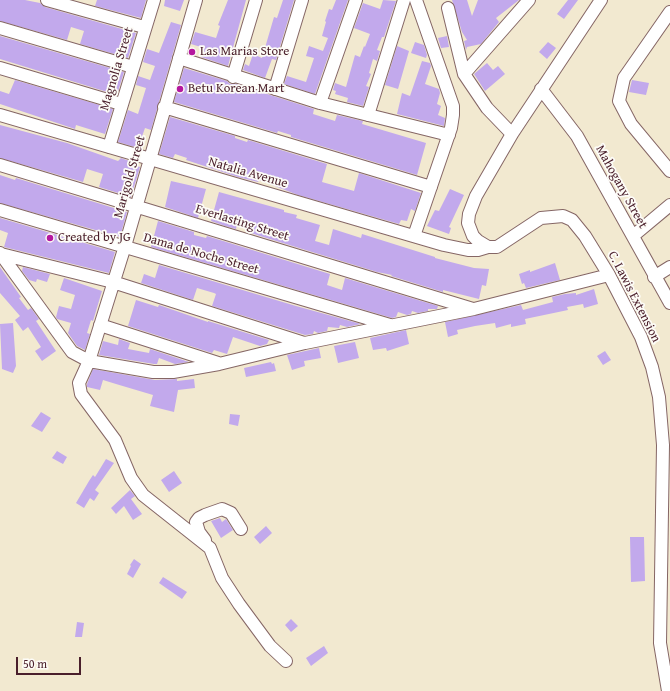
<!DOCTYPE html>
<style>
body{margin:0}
#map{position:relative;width:670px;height:691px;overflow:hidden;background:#f2e9d0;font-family:"Gentium Book Plus",serif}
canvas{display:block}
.scale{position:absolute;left:16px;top:657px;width:65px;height:18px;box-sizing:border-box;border:2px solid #4a1f2b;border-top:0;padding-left:5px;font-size:12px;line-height:14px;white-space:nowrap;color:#4a1f2b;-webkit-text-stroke:3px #fdfcf7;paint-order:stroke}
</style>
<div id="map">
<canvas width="670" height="691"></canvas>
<div class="scale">50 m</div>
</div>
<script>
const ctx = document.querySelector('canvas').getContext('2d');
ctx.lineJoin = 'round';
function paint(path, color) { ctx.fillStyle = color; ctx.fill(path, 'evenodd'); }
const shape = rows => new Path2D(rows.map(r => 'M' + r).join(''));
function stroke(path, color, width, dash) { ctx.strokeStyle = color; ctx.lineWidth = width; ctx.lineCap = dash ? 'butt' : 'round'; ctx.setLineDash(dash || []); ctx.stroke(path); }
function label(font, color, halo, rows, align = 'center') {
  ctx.font = font + ' "Gentium Book Plus",serif'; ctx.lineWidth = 3.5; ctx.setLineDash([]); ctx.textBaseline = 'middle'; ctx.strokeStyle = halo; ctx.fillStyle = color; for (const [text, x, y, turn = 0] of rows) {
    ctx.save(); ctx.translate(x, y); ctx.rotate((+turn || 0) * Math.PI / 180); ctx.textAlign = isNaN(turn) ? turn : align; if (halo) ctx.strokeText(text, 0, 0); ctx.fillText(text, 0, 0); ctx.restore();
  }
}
const building = shape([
 [0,0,25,0,40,3,45,7,136,33,128,58,80,44,84,31,71,27,67,40,0,21],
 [97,0,146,0,141,18,95,6],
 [165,0,184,0,180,11,164,6],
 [228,0,246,0,228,66,201,57,204,48,191,44,195,32,216,38,220,26,218,25],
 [283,0,294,0,276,60,272,59,265,78,243,70,245,64,249,66,253,54,262,58,274,17,277,18],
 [336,0,348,0,315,94,284,84,287,76,306,82,314,58,306,56,309,46,323,51,328,38,322,36,326,22,325,21,329,9,332,10],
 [383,0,396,1,384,37,382,37,377,50,380,51,377,61,373,59,369,73,371,74,366,86,369,87,363,106,347,102,348,98,335,94,336,91,333,90,335,83,346,87,355,55,360,57,364,46,365,47,370,34,354,28,363,3,380,9],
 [452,0,467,0,472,16,478,0,519,0,496,18,499,22,481,44,467,47,466,50,464,41,467,40,462,32],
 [568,0,578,0,564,19,557,14],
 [171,22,181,25,151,130,145,128,138,148,118,142,128,110,138,114,146,88,136,85,138,76,150,80,155,66,143,62,147,49,159,53],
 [0,36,124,72,117,95,0,59],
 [447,36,449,47,441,48,438,38],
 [415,42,424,45,427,55,426,58,411,53],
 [548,42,556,48,547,59,539,52],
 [397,46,409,51,398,89,385,85],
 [422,61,430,63,431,66,425,84,439,89,440,93,437,104,441,106,438,115,445,118,444,126,397,114,402,93,410,96],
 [487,63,493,70,498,66,505,74,485,91,474,74],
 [184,68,227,81,230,84,236,84,314,109,313,114,335,121,337,115,363,121,362,124,426,143,417,175,291,137,291,135,278,131,277,133,174,102],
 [15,80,113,109,105,134,76,125,75,129,0,104,0,91,9,94],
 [632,80,649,83,646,95,629,92],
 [170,117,235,136,235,138,247,142,248,140,327,164,322,182,354,191,359,173,421,193,415,211,411,209,407,221,401,220,399,224,298,195,259,180,258,182,238,177,186,160,187,158,175,154,173,158,159,154],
 [0,125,67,143,118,161,121,158,132,162,132,164,140,167,131,197,99,187,103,174,87,169,83,182,0,158],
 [0,175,15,180,16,178,127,212,120,237,0,203],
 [171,181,206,189,198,218,165,207],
 [450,189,464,195,449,227,451,228,449,234,427,226,435,210,439,211],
 [219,192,284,210,284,212,297,215,296,218,320,225,315,241,329,245,333,229,361,238,362,234,435,257,435,258,474,268,489,269,486,286,482,285,479,299,443,290,443,292,391,276,392,275,377,272,260,236,251,233,252,228,237,224,236,229,225,226,211,221],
 [0,218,115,252,109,273,4,247,8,233,0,230],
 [158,221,194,232,194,235,206,238,207,236,330,274,327,285,342,290,345,278,438,306,437,309,428,309,428,311,418,313,412,311,411,314,407,315,398,312,396,317,392,318,151,247],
 [555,263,560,280,526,288,524,283,522,284,519,274,530,270,530,272],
 [159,265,296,306,361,324,347,327,340,325,339,328,328,327,327,331,318,333,314,331,313,334,305,335,212,306,216,294,214,293,197,288,193,300,141,283,144,274,155,278],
 [0,267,21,297,19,298,28,310,31,308,39,319,36,321,56,351,42,361,35,351,41,347,28,327,23,331,15,320,20,316,0,293],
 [23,267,50,274,47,282,37,279,36,282,29,280,22,271],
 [64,278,102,291,93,321,91,320,87,333,90,334,85,350,77,346,68,333,71,323,57,319,56,317,59,306,71,309,75,295,60,290],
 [594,289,598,304,584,308,583,304,567,307,568,310,525,319,526,324,511,327,511,324,496,328,495,323,475,326,457,330,458,334,448,337,445,322,521,305,523,310,553,302,552,297,565,294,576,293,576,295],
 [136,300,158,307,159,305,208,322,208,321,269,340,267,344,260,346,233,337,227,354,214,350,212,353,128,326],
 [13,323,16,366,13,373,2,369,0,324],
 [406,330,409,344,387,351,386,348,373,350,370,338],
 [119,339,130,343,128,349,149,353,150,349,189,362,175,364,159,358,157,364,154,364,99,355,103,341,118,345],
 [355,342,359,358,338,363,334,346],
 [319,348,321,358,304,361,305,366,292,370,287,355],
 [605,351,611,360,603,365,597,356],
 [271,362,272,364,274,363,276,371,246,377,244,368],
 [93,369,155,380,177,379,177,381,194,379,195,388,178,390,174,412,150,406,153,395,116,384,103,380,100,390,87,387,87,384],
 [41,412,51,418,42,432,31,426],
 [230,414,240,415,238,426,229,424],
 [57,451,67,457,63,464,52,458],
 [106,459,114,463,95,490,99,493,94,501,90,498,84,508,76,503,89,481,93,475,95,477],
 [174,471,182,483,169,492,161,480],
 [130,490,135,496,131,499,142,514,133,520,124,506,116,514,111,508],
 [220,518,222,522,226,519,233,530,221,538,211,521],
 [266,526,272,533,260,544,254,537],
 [630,537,644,537,645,581,631,582],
 [134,559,141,564,133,578,127,574,131,566,130,565],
 [163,577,187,592,182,599,159,583],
 [291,619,298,626,291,632,285,625],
 [77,622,84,623,82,637,75,637],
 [324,646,328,653,311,666,306,658]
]);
const minor = shape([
 [47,0,144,27],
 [196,0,125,246,89,361,79,383,81,394,115,440,131,478,143,495,210,548,222,578,239,604,270,646,286,661],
 [601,0,512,134,476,196,469,214,468,223,473,236,478,241,488,247,497,247,541,218,563,216,572,220,585,236,609,275,641,337,652,367,659,397,663,445,660,643,668,691],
 [448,8,464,74,487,108,512,134],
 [670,12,624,78,619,101,631,124,670,171],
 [0,28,133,67],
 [179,58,320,103,449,135],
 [0,68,121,104],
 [464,74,529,0],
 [233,77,256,0],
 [275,89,302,0],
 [541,89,577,136,670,303],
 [320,103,356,0],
 [164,107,431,187],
 [0,115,444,245,468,250,478,250,488,247],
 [368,115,404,0],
 [109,147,154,0],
 [0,165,473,309],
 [0,210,390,325],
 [414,236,451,128,453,115,453,106,416,0],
 [633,236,670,205],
 [0,253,72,352,89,361,153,372,173,372,219,364,305,343,474,309,609,275],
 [1,254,113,282,304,343],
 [654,277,670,267],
 [100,325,218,363],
 [205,540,199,532,196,522,199,518,205,515,222,509,231,513,241,529]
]);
const markers = [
 [192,52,4,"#b5179e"],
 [180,89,4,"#b5179e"],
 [50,238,4,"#b5179e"]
];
const poiNames = [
 ["Las Marias Store",200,52],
 ["Betu Korean Mart",188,89],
 ["Created by JG",58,238]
];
const streetNames = [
 ["Magnolia Street",117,69,-73],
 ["Natalia Avenue",248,173,16],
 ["Marigold Street",130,177,-74],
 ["Mahogany Street",621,187,61],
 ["Everlasting Street",242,223,17],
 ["Dama de Noche Street",201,254,16],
 ["C. Lawis Extension",634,297,63]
];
paint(building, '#c2a9ec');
stroke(minor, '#856665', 14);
stroke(minor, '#fff', 12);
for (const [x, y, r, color] of markers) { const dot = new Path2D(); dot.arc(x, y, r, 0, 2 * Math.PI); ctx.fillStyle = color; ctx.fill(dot); stroke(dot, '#fdfcf7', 1.5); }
label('13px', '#4a1f2b', '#fdfcf7', poiNames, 'left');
label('13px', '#4a1f2b', '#fdfcf7', streetNames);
</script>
